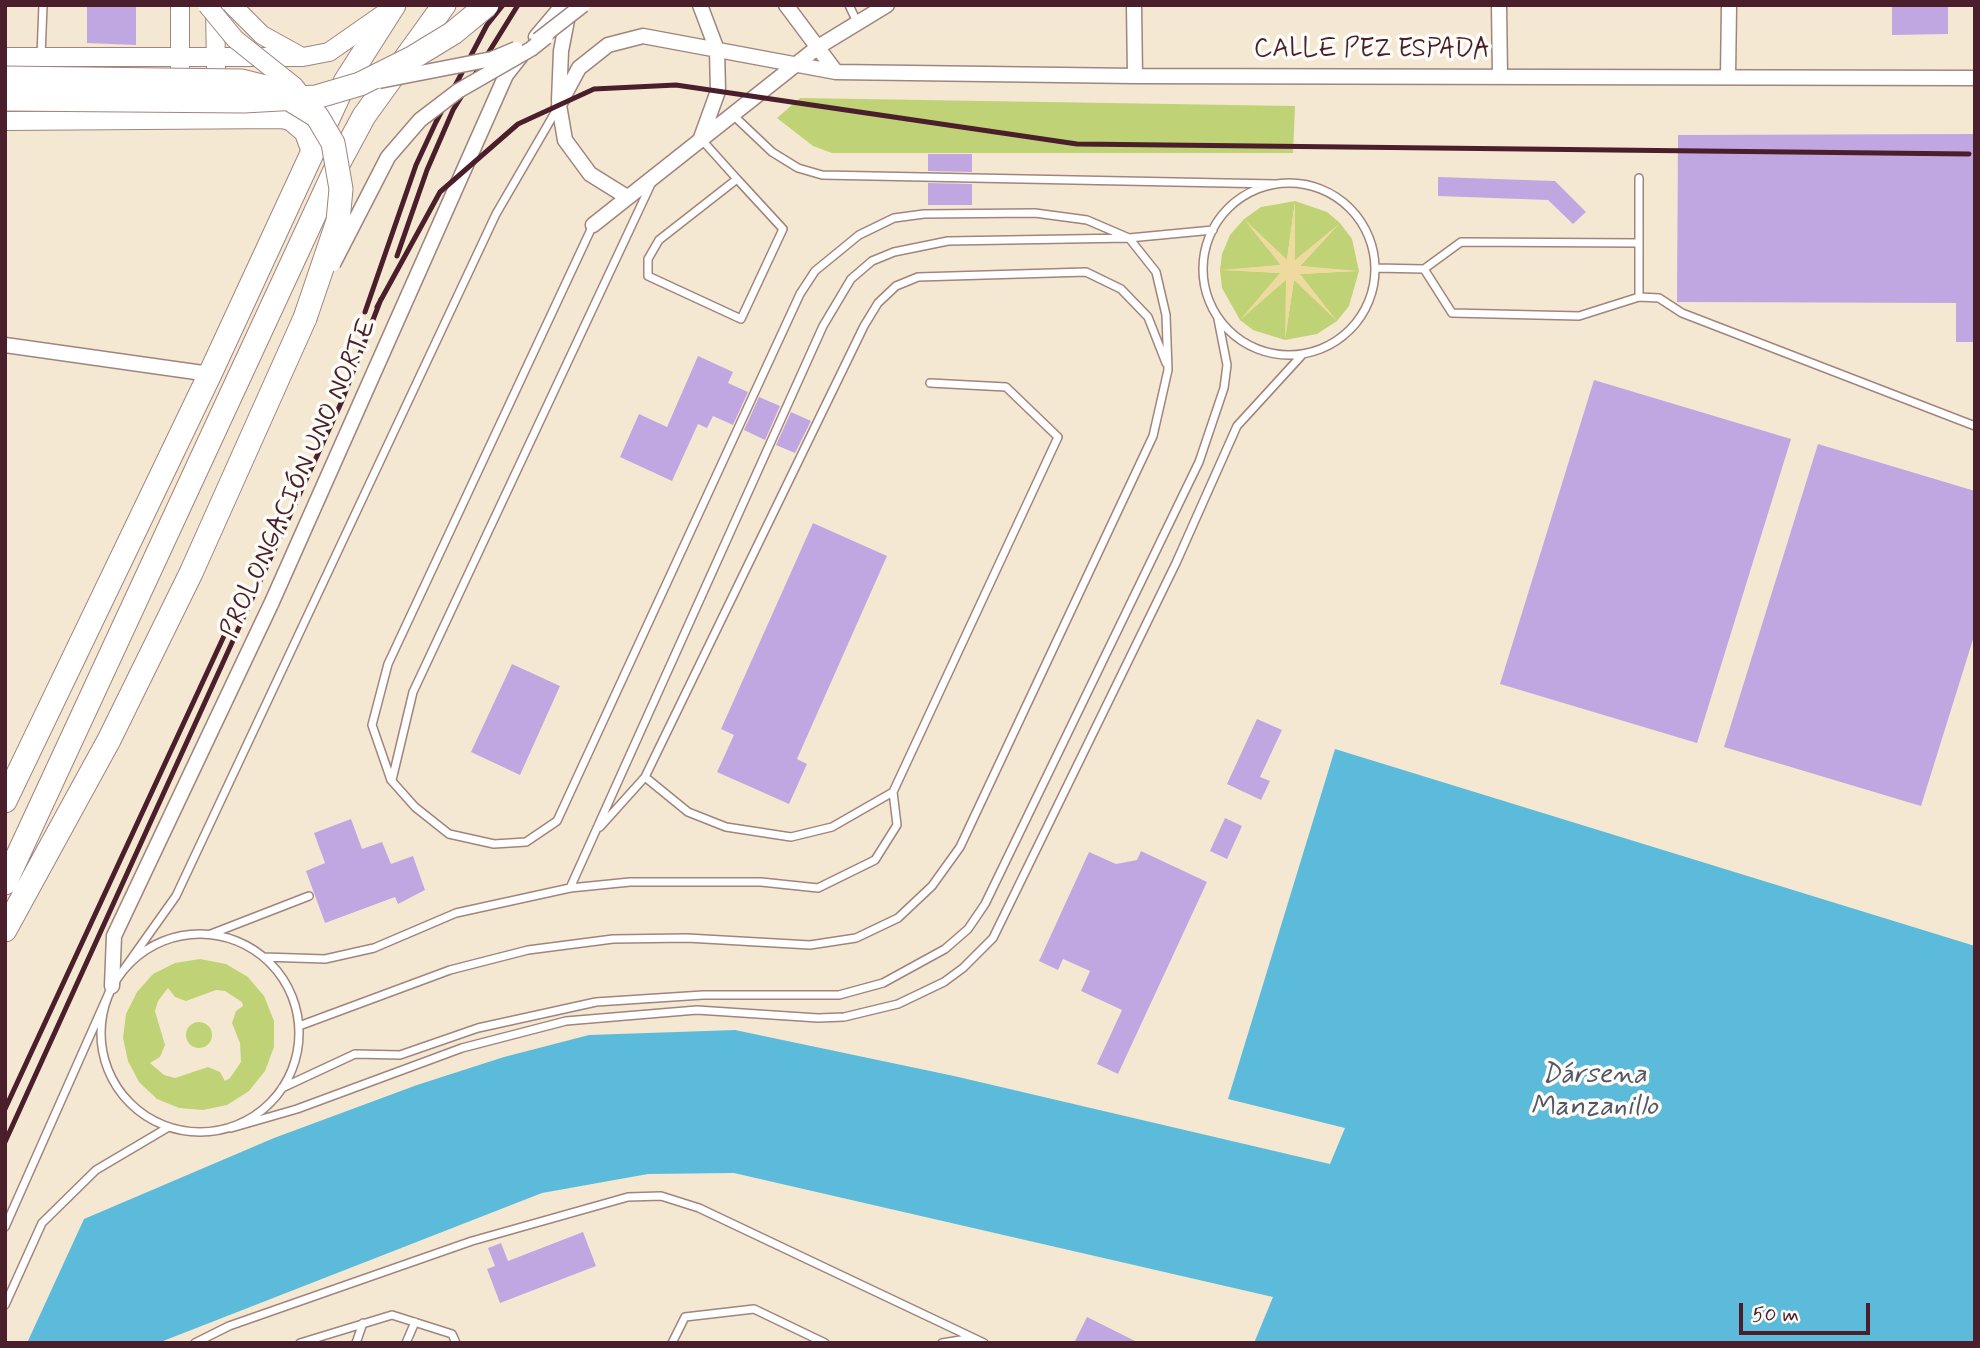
<!DOCTYPE html>
<meta charset="utf-8">
<style>
body{margin:0}
#map{position:relative;width:1980px;height:1348px;overflow:hidden;background:#f5e8d2;font-family:Mynerve,sans-serif}
canvas{display:block}
.frame{position:absolute;inset:0;border:7px solid #4a1f2b;pointer-events:none}
.scale{position:absolute;left:1739px;top:1303px;width:131px;height:32px;box-sizing:border-box;border:4px solid #4a1f2b;border-top:0;padding-left:9px;font-size:21px;line-height:24px;white-space:nowrap;color:#4a1f2b;-webkit-text-stroke:5px #fdfcf7;paint-order:stroke}
</style>
<div id="map">
<canvas width="1980" height="1348"></canvas>
<div class="frame"></div>
<div class="scale">50 m</div>
</div>
<script>
const ctx = document.querySelector('canvas').getContext('2d');
ctx.lineJoin = 'round';
function paint(path, color) { ctx.fillStyle = color; ctx.fill(path, 'evenodd'); }
const shape = rows => new Path2D(rows.map(r => 'M' + r).join(''));
function stroke(path, color, width, dash) { ctx.strokeStyle = color; ctx.lineWidth = width; ctx.lineCap = dash ? 'butt' : 'round'; ctx.setLineDash(dash || []); ctx.stroke(path); }
function label(font, color, halo, rows, align = 'center') {
  ctx.font = font + ' Mynerve,sans-serif'; ctx.lineWidth = 7; ctx.setLineDash([]); ctx.textBaseline = 'middle'; ctx.strokeStyle = halo; ctx.fillStyle = color; for (const [text, x, y, turn = 0] of rows) {
    ctx.save(); ctx.translate(x, y); ctx.rotate((+turn || 0) * Math.PI / 180); ctx.textAlign = isNaN(turn) ? turn : align; if (halo) ctx.strokeText(text, 0, 0); ctx.fillText(text, 0, 0); ctx.restore();
  }
}
const green = shape([
 [800,98,1295,106,1293,153,832,153,813,146,777,118],
 [1295,201,1327,212,1340,223,1352,239,1359,271,1349,306,1337,321,1317,334,1285,340,1253,330,1240,320,1222,288,1220,270,1222,254,1230,235,1244,219,1261,207],
 [1294,209,1295,261,1334,229,1300,266,1352,271,1299,274,1331,315,1294,279,1286,332,1286,279,1246,314,1281,273,1228,270,1281,265,1249,225,1287,260],
 [200,959,226,964,248,977,264,996,274,1021,274,1047,265,1071,249,1091,227,1105,203,1110,179,1108,157,1099,139,1082,128,1061,123,1038,126,1014,137,992,153,974,175,963],
 [168,988,175,997,186,1001,216,990,225,991,242,1002,243,1006,236,1011,232,1023,240,1043,241,1062,230,1078,225,1081,220,1072,208,1067,175,1078,164,1075,150,1063,160,1057,165,1045,155,1011,158,1001],
 '186 1035a13 13 0 1 1 26 0a13 13 0 1 1-26 0Z'
]);
const sand = shape([
 [1295,201,1295,260,1340,223,1300,266,1359,271,1300,274,1337,321,1294,280,1285,340,1286,280,1240,320,1280,273,1220,270,1281,265,1244,219,1287,260]
]);
const water = shape([
 [1335,749,1975,946,1975,1343,1254,1343,1273,1297,734,1173,648,1174,542,1193,158,1343,27,1343,84,1219,274,1138,417,1085,504,1057,589,1035,735,1030,954,1076,1330,1164,1345,1128,1228,1099]
]);
const building = shape([
 [87,5,136,5,136,45,87,43],
 [1892,5,1948,5,1948,34,1892,35],
 [1975,134,1975,342,1956,342,1956,303,1677,302,1678,135],
 [928,154,972,154,972,172,928,171],
 [1438,177,1555,181,1586,212,1573,224,1548,200,1438,196],
 [928,183,972,184,972,205,928,205],
 [698,356,733,372,728,383,748,392,733,425,713,416,707,428,698,424,672,481,620,457,639,414,667,427],
 [1594,380,1791,439,1697,743,1500,684],
 [759,397,780,406,765,440,744,430],
 [791,412,811,421,795,453,776,445],
 [1818,444,1975,491,1975,633,1921,806,1724,747],
 [813,523,887,556,797,759,807,764,789,804,717,772,734,735,721,729],
 [512,664,560,686,520,775,471,752],
 [1257,719,1282,730,1260,777,1270,781,1261,800,1227,784],
 [1225,818,1242,826,1227,859,1210,851],
 [351,819,362,849,382,842,391,864,413,856,425,890,398,904,395,897,325,923,306,871,325,863,314,833],
 [1141,851,1207,882,1118,1074,1097,1064,1122,1010,1081,991,1090,971,1063,959,1058,970,1039,961,1089,852,1116,864,1137,860],
 [583,1232,596,1266,500,1303,487,1269,495,1266,488,1248,501,1243,508,1261],
 [1087,1317,1139,1343,1074,1343]
]);
const service = shape([
 [849,5,857,22],
 [41,56,43,5],
 [733,115,772,152,798,168,822,175,1275,184],
 [701,139,737,179],
 [1639,178,1639,297],
 [737,179,783,229,741,319,648,276,648,259,659,240,737,179],
 '1203 269a86 86 0 1 1 172 0a86 86 0 1 1-172 0Z',
 [1375,268,1424,269,1452,313,1579,316,1639,297,1659,298,1682,313,1975,426],
 [1424,269,1461,242,1639,243],
 [645,777,688,812,726,827,791,837,832,827,893,792],
 [392,780,413,692,652,182],
 [600,827,645,777,864,326,878,303,896,286,918,277,1086,272,1121,289,1148,317,1166,363],
 [570,888,823,326,851,279,872,261,894,252,948,241,1129,238,1213,230],
 [211,934,309,896],
 '101 1033a99 99 0 1 1 198 0a99 99 0 1 1-198 0Z',
 [264,957,325,959,374,948,456,913,570,888,630,882,761,882,818,888,875,860,897,825,893,792,1058,437,1006,387,930,383],
 [299,1026,450,970,528,950,613,939,687,938,810,945,856,938,898,918,932,886,960,847,1153,436,1168,370,1166,315,1156,272,1129,238,1087,220,1035,213,924,214,894,218,859,235,815,271,800,294,557,821,526,842,494,844,449,834,415,807,391,780,372,725,388,664,593,225],
 [282,1088,355,1054,400,1055,478,1028,596,1002,703,995,839,995,883,983,945,949,968,929,985,904,1199,462,1224,388,1227,365,1218,319],
 [231,1128,297,1109,462,1048,566,1021,697,1010,818,1018,844,1017,898,1004,944,982,963,968,993,938,1176,563,1237,426,1302,355],
 [5,1227,112,986,176,896,496,214,557,109],
 [5,1305,42,1223,96,1170,167,1128],
 [195,1343,229,1326,472,1241,628,1197,661,1196,699,1208,984,1343],
 [300,1343,392,1315,452,1334,456,1343],
 [356,1343,363,1323],
 [406,1343,415,1322],
 [672,1343,685,1317,754,1309,825,1343],
 [942,1343,973,1338]
]);
const minor = shape([
 [700,5,717,50,718,91,701,138],
 [786,5,836,72],
 [1134,5,1135,76],
 [1499,5,1500,76],
 [536,37,563,5],
 [1728,77,1729,5],
 [559,101,561,51,569,10],
 [627,197,590,174,565,140,559,105,579,68,608,45,643,36,836,72,1135,76,1975,78],
 [593,225,818,47,887,5],
 [5,345,210,374],
 [112,986,114,936,272,602,506,75,521,56]
]);
const tertiary = shape([
 [180,5,180,68],
 [215,5,216,68],
 [232,5,262,35,300,56],
 [5,57,303,57,329,52,382,15],
 [5,121,282,119,290,121,304,133,312,155]
]);
const primary = shape([
 [5,801,210,374,345,82,394,5],
 [5,883,336,168,364,116,444,5],
 [5,930,109,740,191,573,305,318]
]);
const rail = shape([
 [397,256,427,170,453,110,518,5],
 [377,307,440,192,518,124,594,89,676,85,1077,144,1969,154],
 [365,312,416,165,436,122,487,25,503,5],
 [5,1109,224,636],
 [5,1142,341,403,381,299]
]);
const minorBridge = shape([
 [538,40,583,5],
 [379,81,492,59,516,49],
 [333,264,388,157,420,120,458,91,531,49,546,37]
]);
const tertiaryBridge = shape([
 [207,5,235,39,294,86,309,105]
]);
const primaryBridge = shape([
 [5,78,241,81,273,89,317,116,333,143,341,189,338,221,305,318],
 [5,99,244,101,316,97,360,84,412,58,453,33,487,5]
]);
const streetNames = [
 ["CALLE PEZ ESPADA",1372,51],
 ["PROLONGACIÓN UNO NORTE",300,479,-66]
];
const waterNames = [
 ["Dársena",1594,1076],
 ["Manzanillo",1594,1108]
];
paint(green, '#bfd376');
paint(sand, '#eeda9e');
paint(water, '#5cbbda');
paint(building, '#c1a7e2');
stroke(service, '#a0847e', 10);
stroke(minor, '#a0847e', 17);
stroke(tertiary, '#a0847e', 20);
stroke(primary, '#a0847e', 25);
stroke(service, '#fff', 7);
stroke(minor, '#fff', 14);
stroke(tertiary, '#fff', 18);
stroke(primary, '#fff', 23);
stroke(rail, '#4a1f2b', 5);
stroke(minorBridge, '#a0847e', 17, []);
stroke(tertiaryBridge, '#a0847e', 20, []);
stroke(primaryBridge, '#a0847e', 25, []);
stroke(minorBridge, '#fff', 14);
stroke(tertiaryBridge, '#fff', 18);
stroke(primaryBridge, '#fff', 23);
label('26px', '#4a1f2b', '#fdfcf7', streetNames);
label('italic 28px', '#505668', '#fdfcf7', waterNames);
</script>
